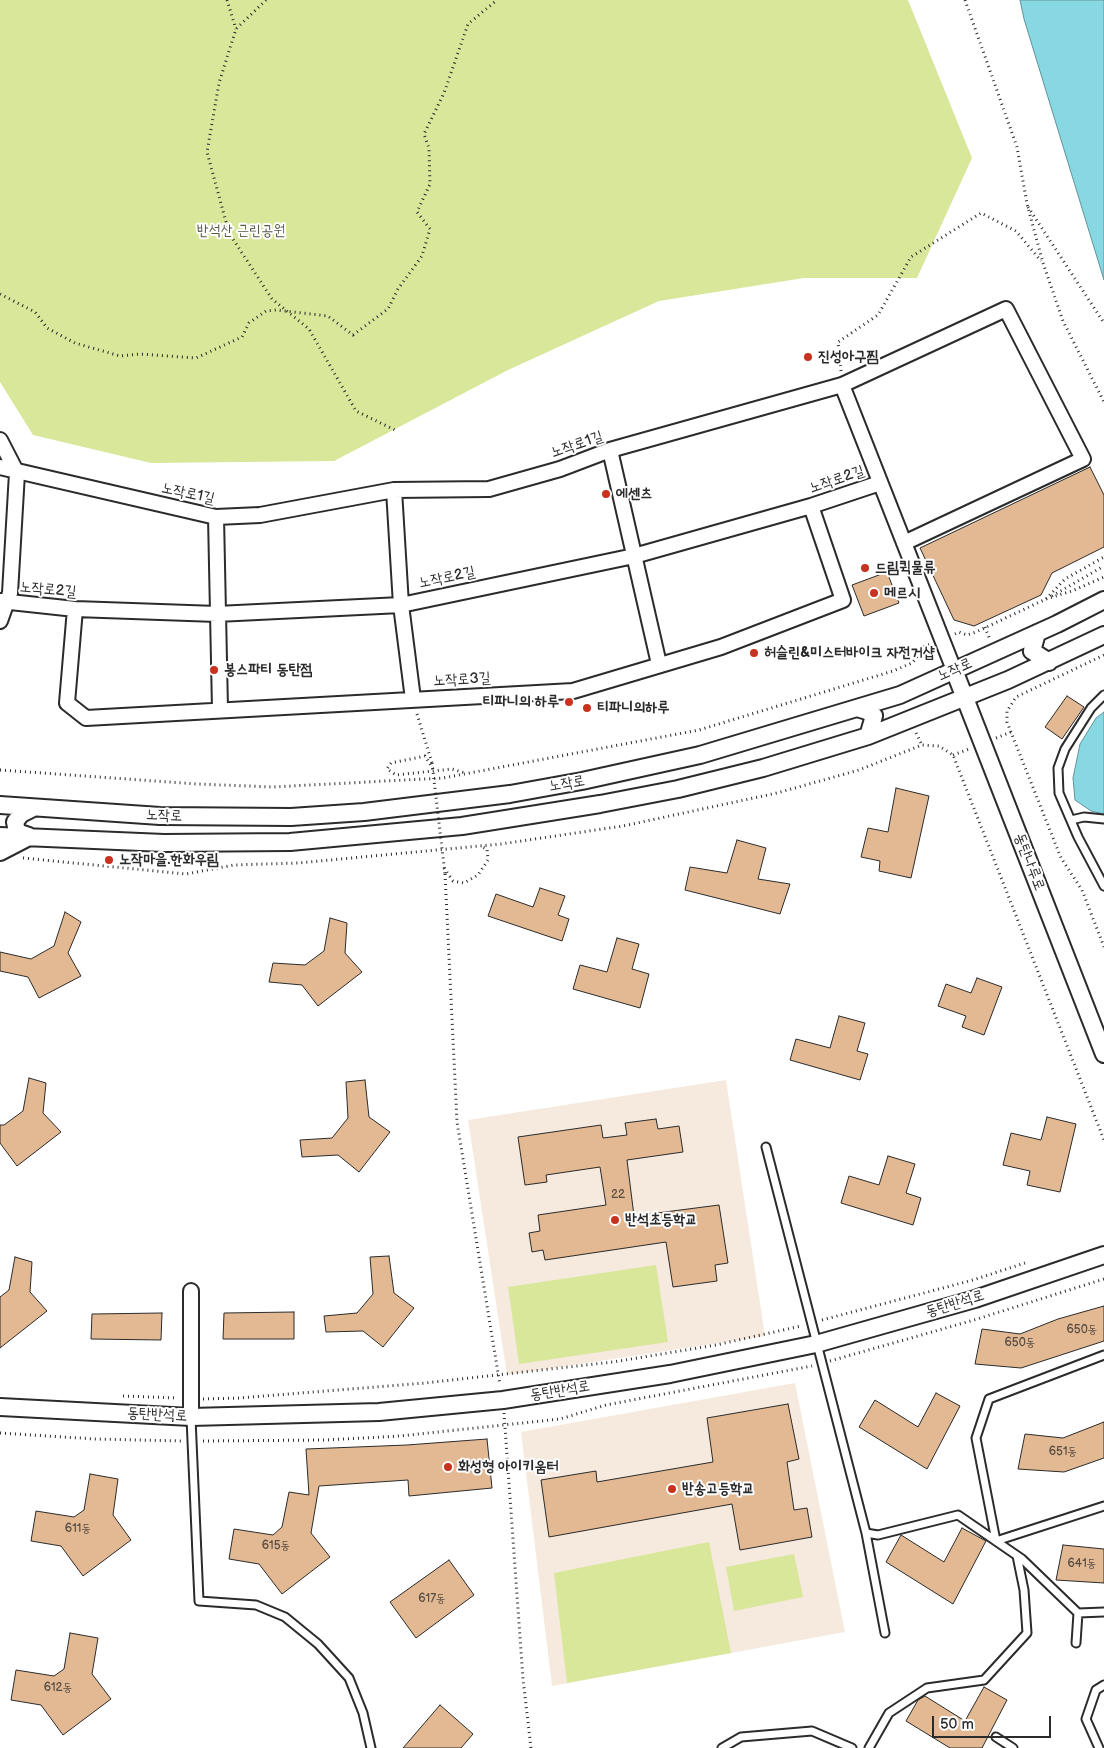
<!DOCTYPE html>
<meta charset="utf-8">
<style>
body{margin:0}
#map{position:relative;width:1104px;height:1748px;overflow:hidden;background:#fff;font-family:"Balsamiq Sans",sans-serif}
canvas{display:block}
.scale{position:absolute;left:932px;top:1716px;width:119px;height:22px;box-sizing:border-box;border:2px solid #2b2b2b;border-top:0;padding-left:6px;font-size:15px;line-height:18px;white-space:nowrap;color:#2b2b2b;-webkit-text-stroke:4px #fff;paint-order:stroke}
</style>
<div id="map">
<canvas width="1104" height="1748"></canvas>
<div class="scale">50 m</div>
</div>
<script>
const ctx = document.querySelector('canvas').getContext('2d');
ctx.lineJoin = 'round';
function paint(path, color) { ctx.fillStyle = color; ctx.fill(path, 'evenodd'); }
const shape = rows => new Path2D(rows.map(r => 'M' + r).join(''));
function stroke(path, color, width, dash) { ctx.strokeStyle = color; ctx.lineWidth = width; ctx.lineCap = dash ? 'butt' : 'round'; ctx.setLineDash(dash || []); ctx.stroke(path); }
function label(font, color, halo, rows, align = 'center') {
  ctx.font = font + ' "Balsamiq Sans","Poor Story",sans-serif'; ctx.lineWidth = 4; ctx.setLineDash([]); ctx.textBaseline = 'middle'; ctx.strokeStyle = halo; ctx.fillStyle = color; for (const [text, x, y, turn = 0] of rows) {
    ctx.save(); ctx.translate(x, y); ctx.rotate((+turn || 0) * Math.PI / 180); ctx.textAlign = isNaN(turn) ? turn : align; if (halo) ctx.strokeText(text, 0, 0); ctx.fillText(text, 0, 0); ctx.restore();
  }
}
const built = shape([
 [726,1080,765,1336,507,1375,468,1120],
 [795,1383,845,1632,552,1686,521,1432]
]);
const green = shape([
 [0,0,908,0,972,158,917,278,804,278,659,301,508,370,334,461,151,463,33,435,0,382],
 [656,1265,668,1342,519,1364,508,1287],
 [709,1542,731,1653,567,1683,554,1573],
 [794,1554,803,1597,734,1611,726,1567]
]);
const water = shape([
 [1020,0,1104,0,1104,280,1024,19,1020,0],
 [1104,712,1104,814,1091,811,1075,800,1073,778,1080,744,1096,718,1104,712]
]);
const building = shape([
 [1090,467,1104,495,1104,547,1052,573,1041,595,974,626,954,620,920,548,1090,467],
 [887,572,899,603,864,616,852,585,887,572],
 [1067,696,1084,707,1062,739,1045,727,1067,696],
 [896,788,929,796,911,878,879,871,880,861,861,857,868,828,888,832,896,788],
 [737,840,766,848,758,879,790,884,780,914,685,890,690,867,727,873,737,840],
 [540,888,565,896,558,915,569,919,562,941,488,916,496,894,533,907,540,888],
 [65,912,81,922,68,953,81,976,39,998,28,977,0,971,0,952,31,959,54,946,65,912],
 [330,918,347,923,345,953,362,972,318,1006,302,985,269,982,273,963,305,965,324,951,330,918],
 [617,938,639,944,632,969,649,974,640,1008,573,989,580,965,607,972,617,938],
 [977,978,1002,987,984,1035,962,1027,966,1016,938,1006,946,984,971,993,977,978],
 [839,1016,865,1023,857,1051,868,1054,860,1080,790,1060,796,1039,830,1048,839,1016],
 [29,1078,46,1083,43,1113,61,1132,17,1166,0,1143,0,1125,4,1125,23,1111,29,1078],
 [365,1080,369,1117,390,1132,359,1172,338,1155,302,1157,300,1140,332,1138,348,1118,346,1082,365,1080],
 [1047,1117,1076,1124,1060,1192,1027,1185,1030,1171,1003,1165,1011,1133,1041,1140,1047,1117],
 [656,1119,658,1129,679,1126,683,1152,627,1160,634,1216,719,1205,728,1263,715,1265,717,1281,673,1287,666,1242,545,1260,543,1250,532,1252,529,1233,540,1231,538,1215,606,1205,600,1167,546,1175,547,1182,525,1185,518,1137,601,1125,603,1138,627,1135,625,1123,656,1119],
 [888,1156,915,1164,906,1193,921,1198,913,1225,841,1203,849,1176,879,1185,888,1156],
 [389,1256,394,1293,414,1308,383,1347,363,1331,326,1332,324,1316,357,1313,373,1294,370,1257,389,1256],
 [15,1257,32,1262,30,1292,47,1311,0,1348,0,1297,9,1290,15,1257],
 [1104,1306,1104,1341,1021,1368,975,1364,982,1329,1020,1334,1058,1319,1104,1306],
 [294,1312,294,1339,223,1339,224,1313,294,1312],
 [162,1313,161,1340,91,1339,92,1314,162,1313],
 [936,1393,960,1406,927,1469,859,1427,875,1400,918,1427,936,1393],
 [788,1404,799,1459,787,1462,794,1510,807,1508,812,1537,740,1550,732,1504,549,1537,541,1480,596,1471,597,1482,713,1462,707,1418,788,1404],
 [1104,1422,1104,1458,1064,1472,1018,1469,1025,1434,1063,1438,1104,1422],
 [487,1439,492,1488,409,1496,408,1480,319,1486,311,1533,330,1557,282,1594,259,1564,229,1559,234,1529,273,1535,282,1527,289,1492,309,1495,306,1449,407,1445,487,1439],
 [90,1474,118,1479,113,1515,131,1540,83,1576,61,1546,31,1541,36,1511,74,1517,84,1510,90,1474],
 [962,1528,986,1541,953,1604,886,1562,901,1535,944,1562,962,1528],
 [1063,1545,1104,1549,1104,1583,1056,1580,1063,1545],
 [449,1560,474,1595,416,1638,390,1602,449,1560],
 [70,1633,98,1638,92,1674,111,1699,63,1735,41,1705,11,1700,16,1670,54,1676,64,1669,70,1633],
 [984,1687,1007,1700,982,1748,950,1748,906,1721,918,1700,925,1696,965,1721,984,1687],
 [440,1705,473,1734,461,1748,403,1748,440,1705]
]);
const path = shape([
 [227,0,236,29],
 [266,0,236,29,219,83,207,152,229,233,272,299,309,329,356,411,395,430],
 [965,0,1017,147,1027,204,1043,263,1063,321,1104,402],
 [1028,207,1104,323],
 [0,294,35,312,47,328,75,343,120,356,140,354,196,358,242,337,249,323,266,311,276,310,328,316,353,335,388,309,398,289,422,256,430,229,417,212,430,184,429,148,424,134,444,93,468,24,497,0],
 [841,371,838,342,878,315,911,257,981,213,1016,231,1041,261],
 [1052,596,1104,566],
 [1046,599,1065,579,1104,557],
 [985,627,990,640],
 [955,634,959,632,967,635,976,632,1046,599,1072,591,1104,577],
 [1104,655,1016,697,1007,711,1007,722,1061,858,1082,890,1104,947],
 [417,714,432,763],
 [916,733,922,745],
 [996,738,1011,732],
 [953,755,969,749],
 [433,769,425,756,391,763,387,769,396,775,452,769,465,773],
 [0,770,197,784,273,787,443,778,699,730,893,671,912,663,918,656,918,649,931,644],
 [23,858,186,874,234,865,298,863,501,844,623,826,777,793,859,770,922,745,939,746,953,755,1104,1140],
 [444,868,453,881,464,883,478,875,488,860,487,849,480,846],
 [445,874,457,1122,500,1385],
 [822,1320,973,1280,1025,1263],
 [830,1361,974,1320,1104,1279],
 [123,1396,177,1398],
 [203,1399,239,1398,425,1383,613,1362,716,1345,801,1326],
 [504,1413,523,1679,531,1748],
 [0,1433,95,1439,182,1441],
 [203,1441,326,1440,400,1436,560,1419,606,1405,812,1366]
]);
const service = shape([
 [1104,695,1091,708,1065,749,1058,768,1059,793,1078,837,1104,886],
 [1071,820,1084,817,1104,819],
 [766,1147,866,1533,885,1633],
 [1104,1355,989,1399,976,1438,996,1541,1104,1506],
 [191,1418,199,1601,256,1605,285,1617,318,1644,349,1678,363,1713,371,1748],
 [866,1533,878,1535,958,1515,1022,1559,1078,1613,1104,1612],
 [1076,1643,1078,1613],
 [996,1737,1013,1748],
 [722,1748,741,1737,812,1731,852,1748],
 [869,1748,889,1713,927,1688,984,1680,1027,1633,1024,1590,1017,1556],
 [1099,1748,1086,1719,1096,1690,1104,1685]
]);
const minor = shape([
 [842,385,954,670],
 [0,440,17,473,10,593,0,621],
 [610,450,659,664],
 [0,467,216,517,260,515,394,490,489,489,560,469,610,450,842,385,1006,309,1083,459,904,543],
 [394,490,401,605,413,699],
 [216,517,220,709],
 [0,601,75,609,217,614,401,605,634,556,811,506,880,483],
 [75,609,67,703,86,718,573,691,721,647,843,600,811,506],
 [191,1417,191,1291]
]);
const tertiary = shape([
 [1037,633,1032,651,1049,662],
 [954,670,1104,1054],
 [857,708,867,711,874,716,868,736],
 [0,805,160,816,291,817,364,812,510,794,582,781,700,755,900,695,1057,624,1104,600],
 [0,836,164,843,290,842,462,826,600,804,678,789,763,768,868,736,1008,680,1104,635],
 [29,836,17,832,15,822,21,814,33,808],
 [0,852,29,837],
 [0,1407,191,1417,379,1412,503,1400,670,1374,816,1344,975,1299,1104,1255]
]);
const pathBridge = shape([
 [432,763,445,874]
]);
const markers = [
 [808,357,5,"#c8321e"],
 [606,494,5,"#c8321e"],
 [865,568,5,"#c8321e"],
 [874,593,5,"#c8321e"],
 [754,653,5,"#c8321e"],
 [214,670,5,"#c8321e"],
 [569,702,5,"#c8321e"],
 [587,708,5,"#c8321e"],
 [109,860,5,"#c8321e"],
 [615,1220,5,"#c8321e"],
 [448,1467,5,"#c8321e"],
 [672,1489,5,"#c8321e"]
];
const numberNames = [
 ["22",618,1195],
 ["650동",1082,1330],
 ["650동",1020,1343],
 ["651동",1063,1452],
 ["611동",78,1529],
 ["615동",276,1546],
 ["641동",1082,1564],
 ["617동",432,1599],
 ["612동",58,1688]
];
const parkNames = [
 ["반석산 근린공원",241,231]
];
const poiNames = [
 ["진성아구찜",818,357],
 ["에센츠",616,494],
 ["드림퀵물류",875,568],
 ["메르시",884,593],
 ["허슬린&미스터바이크 자전거샵",764,653],
 ["봉스파티 동탄점",224,670],
 ["티파니의 하루",559,702,"right"],
 ["티파니의하루",597,708],
 ["노작마을.한화우림",119,860],
 ["반석초등학교",625,1220],
 ["화성형 아이키움터",458,1467],
 ["반송고등학교",682,1489]
];
const streetNames = [
 ["노작로1길",577,445,-19],
 ["노작로2길",837,480,-19],
 ["노작로1길",188,494,12],
 ["노작로2길",447,578,-12],
 ["노작로2길",48,590,5],
 ["노작로",955,670,-24],
 ["노작로3길",462,680,-3],
 ["노작로",567,784,-10],
 ["노작로",164,816,2],
 ["동탄나루로",1029,862,69],
 ["동탄반석로",955,1304,-17],
 ["동탄반석로",560,1391,-9],
 ["동탄반석로",157,1415,3]
];
paint(built, '#f6eade');
paint(green, '#d8e79a');
paint(water, '#88d8e4');
stroke(water, '#63939a', 1);
paint(building, '#e2b992');
stroke(building, '#2b2b2b', 1);
stroke(service, '#2b2b2b', 11);
stroke(minor, '#2b2b2b', 18);
stroke(tertiary, '#2b2b2b', 20);
stroke(path, '#2b2b2b', 3, [1, 4]);
stroke(service, '#fff', 7);
stroke(minor, '#fff', 14);
stroke(tertiary, '#fff', 16);
stroke(pathBridge, '#2b2b2b', 3, [1, 4]);
for (const [x, y, r, color] of markers) { const dot = new Path2D(); dot.arc(x, y, r, 0, 2 * Math.PI); ctx.fillStyle = color; ctx.fill(dot); stroke(dot, '#fff', 2); }
label('12px', '#594e45', null, numberNames);
label('15px', '#565a47', '#fff', parkNames);
label('bold 15px', '#2b2b2b', '#fff', poiNames, 'left');
label('15px', '#2b2b2b', '#fff', streetNames);
</script>
